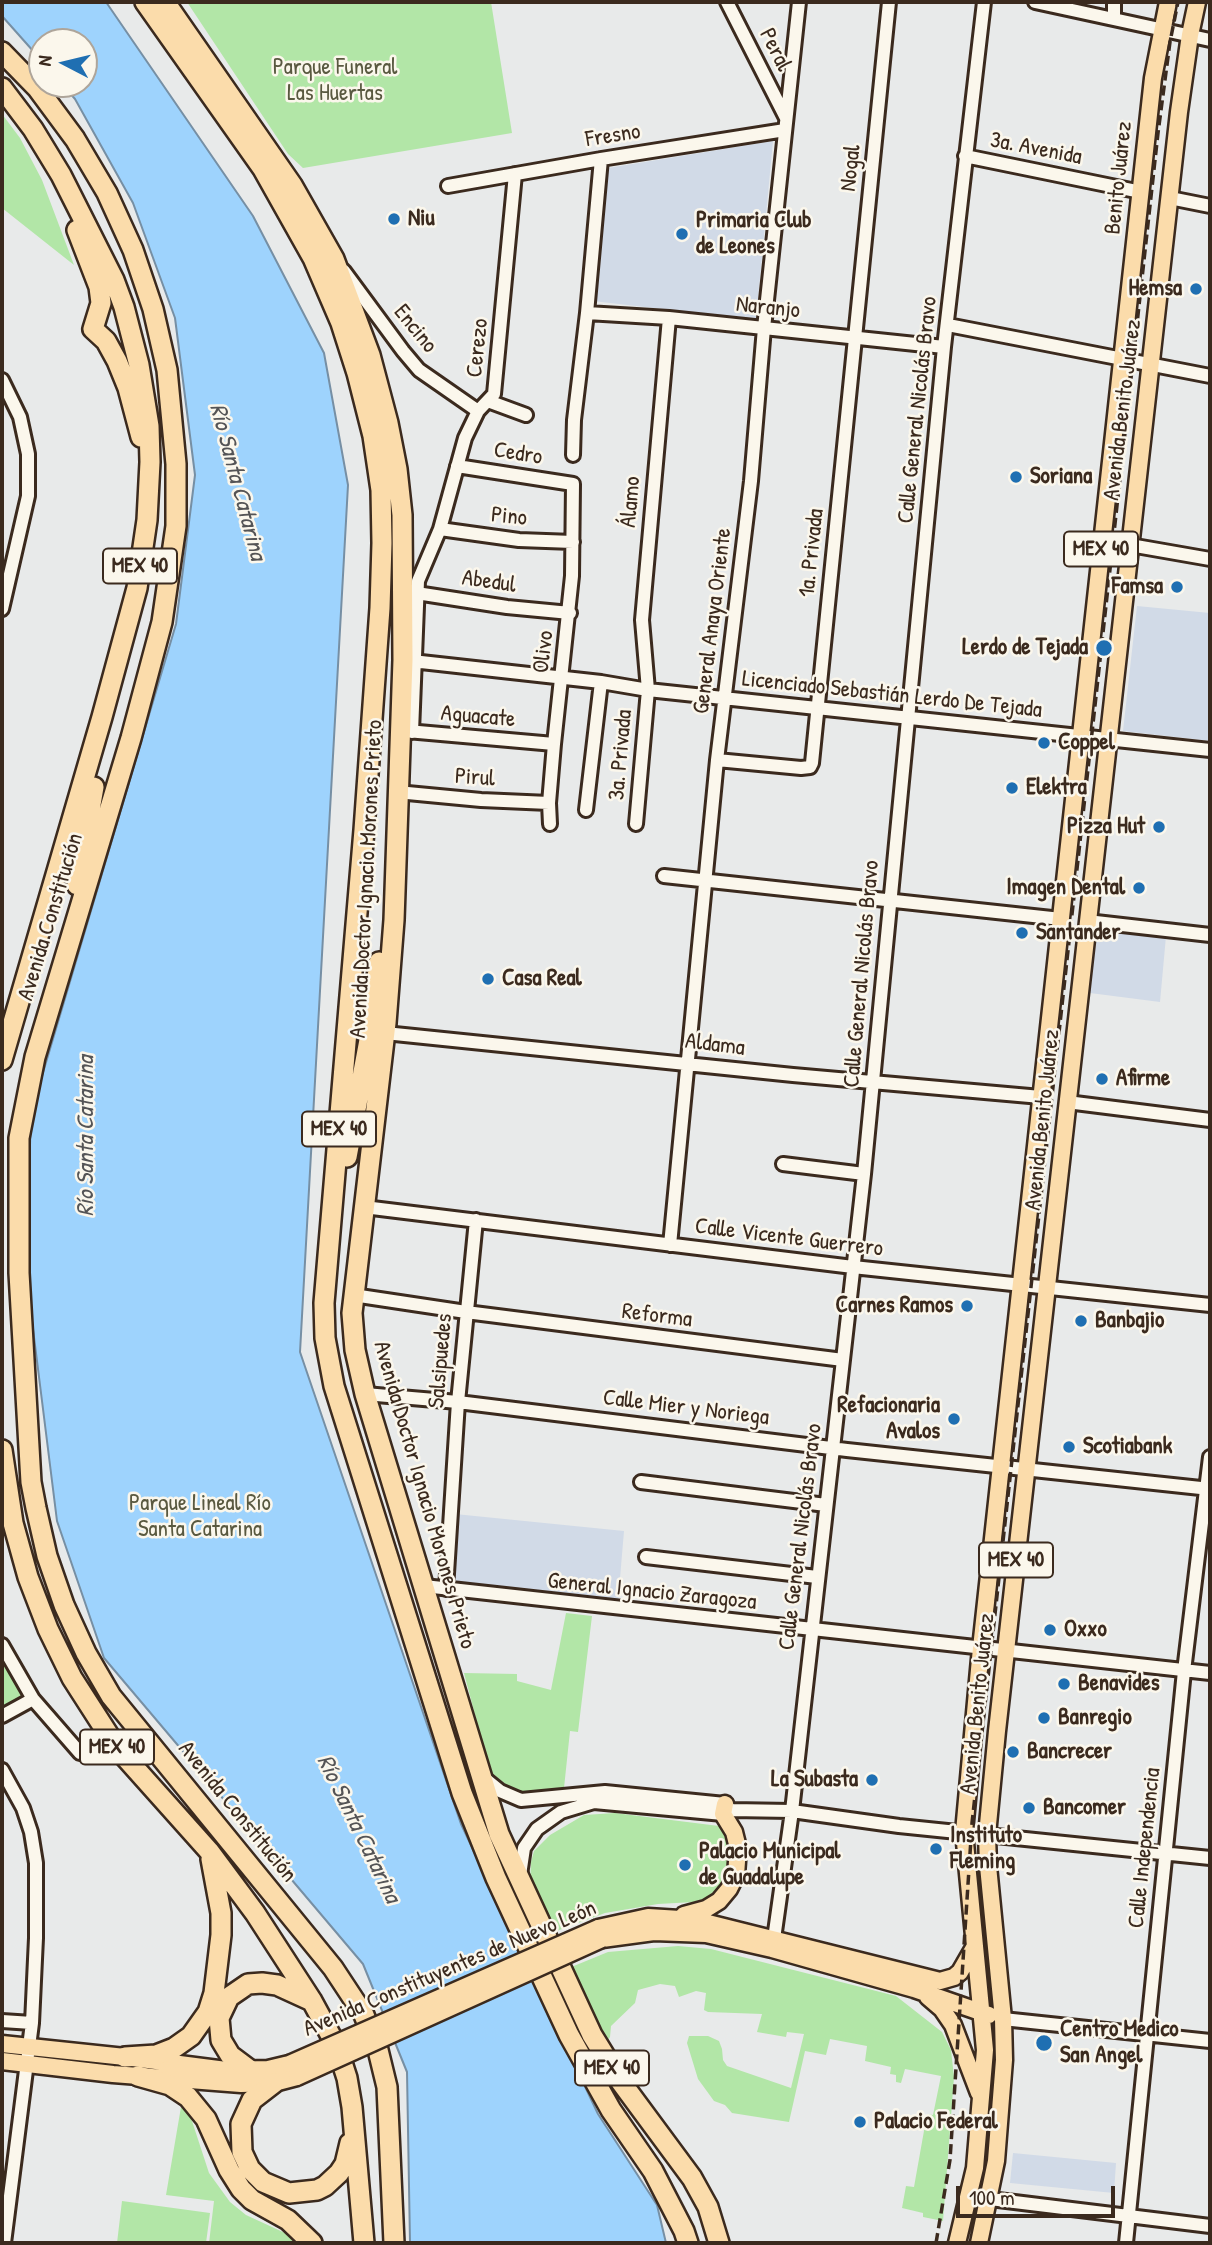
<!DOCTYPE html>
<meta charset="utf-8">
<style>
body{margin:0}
#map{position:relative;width:1212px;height:2245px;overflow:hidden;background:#e8eaea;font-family:"Patrick Hand",sans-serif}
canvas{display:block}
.frame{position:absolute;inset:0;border:4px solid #3b2a1e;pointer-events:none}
.north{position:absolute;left:28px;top:28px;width:70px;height:70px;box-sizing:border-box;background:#fbf7ec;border:2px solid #aea59a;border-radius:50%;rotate:277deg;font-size:19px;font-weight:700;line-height:28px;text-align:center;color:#3b2a1e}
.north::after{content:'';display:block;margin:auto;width:24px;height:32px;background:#1f6fb2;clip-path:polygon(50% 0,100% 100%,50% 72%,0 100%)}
.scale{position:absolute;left:956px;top:2186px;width:159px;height:32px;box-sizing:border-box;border:4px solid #3b2a1e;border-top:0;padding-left:9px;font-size:21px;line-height:24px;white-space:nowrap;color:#3b2a1e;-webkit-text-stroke:5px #fbf7ec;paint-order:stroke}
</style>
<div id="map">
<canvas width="1212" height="2245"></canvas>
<div class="frame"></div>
<div class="north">N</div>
<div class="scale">100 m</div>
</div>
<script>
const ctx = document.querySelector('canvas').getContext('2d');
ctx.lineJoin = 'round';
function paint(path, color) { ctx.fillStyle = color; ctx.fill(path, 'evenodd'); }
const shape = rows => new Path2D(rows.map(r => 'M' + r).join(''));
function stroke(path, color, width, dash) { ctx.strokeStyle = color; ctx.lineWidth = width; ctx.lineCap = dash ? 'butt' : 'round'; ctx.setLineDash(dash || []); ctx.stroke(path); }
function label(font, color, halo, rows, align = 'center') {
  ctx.font = font + ' "Patrick Hand",sans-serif'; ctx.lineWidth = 5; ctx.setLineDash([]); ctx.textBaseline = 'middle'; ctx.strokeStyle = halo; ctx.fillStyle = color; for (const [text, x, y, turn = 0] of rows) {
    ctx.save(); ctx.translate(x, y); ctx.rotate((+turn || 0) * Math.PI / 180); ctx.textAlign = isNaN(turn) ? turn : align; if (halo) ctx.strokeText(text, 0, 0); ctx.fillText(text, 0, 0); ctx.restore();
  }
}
const built = shape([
 [773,141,756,320,593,301,608,168],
 [1137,606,1210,613,1210,741,1123,731],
 [1097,929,1166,936,1160,1002,1090,993],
 [455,1514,624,1531,618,1602,450,1584],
 [1013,2153,1116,2163,1114,2193,1010,2183]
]);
const green = shape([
 [187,2,491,2,512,133,303,168,288,154],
 [2,114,20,138,42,180,74,265,2,208],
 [566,1613,592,1616,578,1732,570,1731,564,1788,556,1792,528,1794,515,1792,490,1772,464,1673,517,1674,517,1681,551,1690],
 [2,1660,25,1693,25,1696,2,1709],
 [615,1813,719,1826,728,1835,730,1847,730,1862,726,1876,718,1888,706,1898,694,1902,658,1904,605,1913,554,1932,530,1885,531,1862,534,1851,550,1835,584,1815],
 [678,1946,711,1949,896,1996,942,2032,951,2050,954,2077,943,2221,923,2217,923,2213,902,2208,906,2186,914,2187,927,2114,933,2115,941,2076,905,2069,901,2083,896,2082,896,2075,890,2074,891,2067,865,2061,867,2046,830,2039,826,2055,805,2051,789,2122,732,2113,725,2105,714,2101,698,2079,687,2043,689,2036,708,2036,719,2041,722,2049,723,2060,727,2066,791,2088,804,2034,787,2032,786,2037,757,2032,762,2014,708,2012,704,2010,706,1993,696,1991,679,1997,675,1986,660,1984,638,1990,635,2003,611,2026,610,2037,605,2045,569,1968,608,1952],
 [181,2107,191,2118,209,2173,230,2202,246,2215,285,2233,295,2243,209,2243,214,2201,166,2195],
 [122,2201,210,2213,206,2243,117,2243]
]);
const water = shape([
 [2,2,106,2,253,216,324,353,348,485,300,1352,461,1824,598,2114,657,2205,666,2243,410,2243,407,2072,363,1964,104,1658,57,1521,26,1273,31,1113,176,624,195,475,175,318,133,203,75,99,62,84,84,84,84,42,42,42,42,61,2,16,2,2]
]);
const minor = shape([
 [727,2,786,118],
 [1035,2,1210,40],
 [1114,18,1114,2],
 [965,156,1141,192],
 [448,186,601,159,785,130],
 [1170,198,1210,206],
 [344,271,403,351,419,370,478,411],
 [587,313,669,318,944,347],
 [948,325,1210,376],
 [2,380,20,417,28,454,28,496,2,609],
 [488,401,526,415],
 [573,455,574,420,587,313,601,159],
 [457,466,573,484,572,576,554,744,549,803,550,824],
 [440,529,519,540,573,542],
 [1130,545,1210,559],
 [410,592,507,607,570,613],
 [403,660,601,682,648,690,1210,750],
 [407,731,554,744],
 [412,732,418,581,440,529,465,438,478,411,494,394,515,174],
 [717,760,801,768,810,767,812,763,889,2],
 [397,792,481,800,549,803],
 [586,810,601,682],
 [636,824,648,690,642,620,669,318],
 [664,876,1061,919],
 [1087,921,1210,935],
 [385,1033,793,1075,1041,1097],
 [1067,1102,1210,1120],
 [783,1164,864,1174],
 [364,1207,853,1267,1210,1305],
 [670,1245,717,760,751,481,764,328,799,2],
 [353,1295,466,1312,843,1360],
 [365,1394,458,1402,847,1450,1210,1489],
 [641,1482,826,1505],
 [646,1557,817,1577],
 [424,1586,1210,1673],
 [446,1589,458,1402,476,1220],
 [2,1645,33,1699,80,1753],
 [2,1716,33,1699],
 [2,1770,23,1808,31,1832,36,1863,36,1938,32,2023,4,2243],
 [484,1778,500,1791,521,1800,605,1792,725,1804,729,1808],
 [520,1875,524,1848,537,1829,561,1812,594,1802,723,1814,731,1810,792,1811,899,1826,1210,1858],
 [773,1946,792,1811,864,1174,944,347,984,2],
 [1003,2019,1210,2041],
 [2,2021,32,2023],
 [990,2199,1210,2226],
 [1126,2243,1184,1671,1210,1457]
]);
const major = shape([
 [684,1915,706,1909,719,1901,729,1889,736,1875,738,1848,734,1832,723,1814,725,1804],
 [598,1928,648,1917,696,1920,940,1981,954,1977,960,1972,975,1946],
 [602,1939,654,1932,706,1934,772,1949,914,1989,989,2015],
 [928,1997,942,2009,953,2025,979,2093],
 [2,2044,125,2057,226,2070,268,2069,289,2064],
 [2,2061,113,2074,241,2084,274,2083,297,2077],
 [957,2243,975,2168,985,2050,964,1832,981,1648,1153,78,1168,2],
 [979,2243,996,2161,1004,2060,1003,2019,988,1866,987,1835,997,1731,1179,112,1190,35,1197,2]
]);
const highway = shape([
 [145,2,263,169,313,258,341,323,357,373,373,436,381,490,382,543,380,608,364,830,324,1303,325,1338,334,1386,462,1793,496,1878,569,2035,611,2110,653,2171,684,2231,688,2243],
 [165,2,292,185,334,259,370,355,388,423,397,469,402,515,403,660,394,920,386,1023,352,1313,355,1350,365,1394,499,1834,592,2035,621,2082,692,2178,708,2207,719,2243],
 [2,52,38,89,75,139,107,193,133,250,153,309,167,370,176,464,176,526,162,622,131,738,35,1057,19,1138,19,1273,31,1482,36,1508,47,1556,64,1605,86,1653,111,1696,333,1968,364,2015,378,2050,387,2087,394,2243],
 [2,88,33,129,61,175,114,280,124,307,139,365,149,426,150,462,147,520,137,588,102,717,2,1060],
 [77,230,99,287,101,303,93,329,106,341,117,361,128,388,141,437],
 [77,885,94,787],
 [347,1157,369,1040,379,962],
 [2,1450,13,1523,28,1577,48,1629,72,1678,117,1748,209,1851,255,1913,312,2001,337,2047,347,2078,352,2107,364,2243],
 [125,2057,156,2055,174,2048,191,2036,208,2012,214,1993,221,1935,221,1913,211,1859],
 [250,2070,230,2055,221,2040,219,2018,229,1997,248,1984,262,1983,277,1985,312,2001],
 [138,2076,170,2085,188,2097,206,2119,229,2170,241,2189,252,2200,288,2220,312,2243],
 [274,2083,252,2100,241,2124,242,2152,250,2169,263,2182,289,2193,317,2190,325,2186,339,2173,345,2164,350,2143]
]);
const rail = shape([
 [936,2243,950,2160,972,1823,1158,133,1170,42,1178,2]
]);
const majorBridge = shape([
 [289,2064,598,1928],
 [297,2077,602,1939]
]);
const markers = [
 [394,219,7,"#1f6fb2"],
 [682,234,7,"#1f6fb2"],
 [1196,289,7,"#1f6fb2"],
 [1016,477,7,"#1f6fb2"],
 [1177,587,7,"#1f6fb2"],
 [1104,648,9,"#1f6fb2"],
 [1044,743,7,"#1f6fb2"],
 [1012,788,7,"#1f6fb2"],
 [1159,827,7,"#1f6fb2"],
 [1139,888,7,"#1f6fb2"],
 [1022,933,7,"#1f6fb2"],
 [488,979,7,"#1f6fb2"],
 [1102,1079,7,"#1f6fb2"],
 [967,1306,7,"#1f6fb2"],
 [1081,1321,7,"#1f6fb2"],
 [954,1419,7,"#1f6fb2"],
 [1069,1447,7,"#1f6fb2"],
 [1050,1630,7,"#1f6fb2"],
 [1064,1684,7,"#1f6fb2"],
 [1044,1718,7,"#1f6fb2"],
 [1013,1752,7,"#1f6fb2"],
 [872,1780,7,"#1f6fb2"],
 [1029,1808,7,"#1f6fb2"],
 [936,1849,7,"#1f6fb2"],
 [685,1865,7,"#1f6fb2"],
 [1044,2043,9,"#1f6fb2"],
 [860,2122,7,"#1f6fb2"]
];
const shields = [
 [1101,549,74],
 [140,566,74],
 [339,1129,74],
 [1016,1560,74],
 [117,1747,74],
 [612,2068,74]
];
const shieldNames = [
 ["MEX 40",1101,549],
 ["MEX 40",140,566],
 ["MEX 40",339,1129],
 ["MEX 40",1016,1560],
 ["MEX 40",117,1747],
 ["MEX 40",612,2068]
];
const streetNames = [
 ["Peral",775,50,63],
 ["Fresno",613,136,-9],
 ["3a. Avenida",1036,149,11],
 ["Nogal",851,168,-84],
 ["Benito Juárez",1119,178,-84],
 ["Naranjo",768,308,6],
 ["Encino",415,329,51],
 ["Cerezo",478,348,-84],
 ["Calle General Nicolás Bravo",918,410,-84],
 ["Avenida Benito Juárez",1123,410,-83],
 ["Cedro",518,454,9],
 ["Álamo",631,502,-85],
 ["Pino",509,517,6],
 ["1a. Privada",812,553,-84],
 ["Abedul",489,582,8],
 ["General Anaya Oriente",713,621,-83],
 ["Olivo",544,652,-83],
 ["Licenciado Sebastián Lerdo De Tejada",892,695,6],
 ["Aguacate",478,717,5],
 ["3a. Privada",621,755,-85],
 ["Pirul",475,778,4],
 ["Avenida Doctor Ignacio Morones Prieto",367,879,-87],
 ["Avenida Constitución",51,917,-73],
 ["Calle General Nicolás Bravo",862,974,-85],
 ["Aldama",715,1045,7],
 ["Avenida Benito Juárez",1043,1120,-84],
 ["Calle Vicente Guerrero",789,1238,7],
 ["Reforma",657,1316,7],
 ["Salsipuedes",441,1361,-85],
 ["Calle Mier y Noriega",686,1408,7],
 ["Avenida Doctor Ignacio Morones Prieto",424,1495,74],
 ["Calle General Nicolás Bravo",801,1537,-83],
 ["General Ignacio Zaragoza",652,1592,6],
 ["Avenida Benito Juárez",978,1704,-84],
 ["Avenida Constitución",237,1812,51],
 ["Calle Independencia",1145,1848,-84],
 ["Avenida Constituyentes de Nuevo León",450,1969,-23]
];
const parkNames = [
 ["Parque Funeral",335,68],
 ["Las Huertas",335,94],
 ["Parque Lineal Río",200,1504],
 ["Santa Catarina",200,1530]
];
const poiNames = [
 ["Niu",408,219],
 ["Primaria Club",696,221],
 ["de Leones",696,247],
 ["Hemsa",1182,289,"right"],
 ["Soriana",1030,477],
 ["Famsa",1163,587,"right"],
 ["Lerdo de Tejada",1088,648,"right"],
 ["Coppel",1058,743],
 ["Elektra",1026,788],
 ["Pizza Hut",1145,827,"right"],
 ["Imagen Dental",1125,888,"right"],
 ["Santander",1036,933],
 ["Casa Real",502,979],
 ["Afirme",1116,1079],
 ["Carnes Ramos",953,1306,"right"],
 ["Banbajio",1095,1321],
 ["Refacionaria",940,1406,"right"],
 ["Avalos",940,1432,"right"],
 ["Scotiabank",1083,1447],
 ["Oxxo",1064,1630],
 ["Benavides",1078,1684],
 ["Banregio",1058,1718],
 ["Bancrecer",1027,1752],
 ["La Subasta",858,1780,"right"],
 ["Bancomer",1043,1808],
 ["Instituto",950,1836],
 ["Fleming",950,1862],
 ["Palacio Municipal",699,1852],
 ["de Guadalupe",699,1878],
 ["Centro Medico",1060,2030],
 ["San Angel",1060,2056],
 ["Palacio Federal",874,2122]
];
const waterNames = [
 ["Río Santa Catarina",237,482,75],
 ["Río Santa Catarina",87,1136,-90],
 ["Río Santa Catarina",358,1829,64]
];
paint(built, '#d1dae7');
paint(green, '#b2e6a7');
paint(water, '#9ed3fd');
stroke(water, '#768fa4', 2);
stroke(minor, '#3b2a1e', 18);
stroke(major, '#3b2a1e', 21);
stroke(highway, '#3b2a1e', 24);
stroke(minor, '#fbf7ec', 12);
stroke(major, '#fbdcab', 16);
stroke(highway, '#fbdcab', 19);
stroke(rail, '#3b2a1e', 3.5, [10, 5]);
stroke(majorBridge, '#3b2a1e', 21, []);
stroke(majorBridge, '#fbdcab', 16);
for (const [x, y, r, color] of markers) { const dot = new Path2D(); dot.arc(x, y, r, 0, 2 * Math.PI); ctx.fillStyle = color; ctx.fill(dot); stroke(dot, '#fbf7ec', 2.5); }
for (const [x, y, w] of shields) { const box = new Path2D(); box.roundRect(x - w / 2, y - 17.5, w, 35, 5); ctx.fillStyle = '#fbf7ec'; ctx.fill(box); stroke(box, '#3b2a1e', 2); }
label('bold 21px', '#3b2a1e', null, shieldNames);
label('23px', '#3b2a1e', '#fbf7ec', streetNames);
label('23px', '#595940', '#fbf7ec', parkNames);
label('bold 23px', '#3b2a1e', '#fbf7ec', poiNames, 'left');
label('italic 24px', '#545456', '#fbf7ec', waterNames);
</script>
